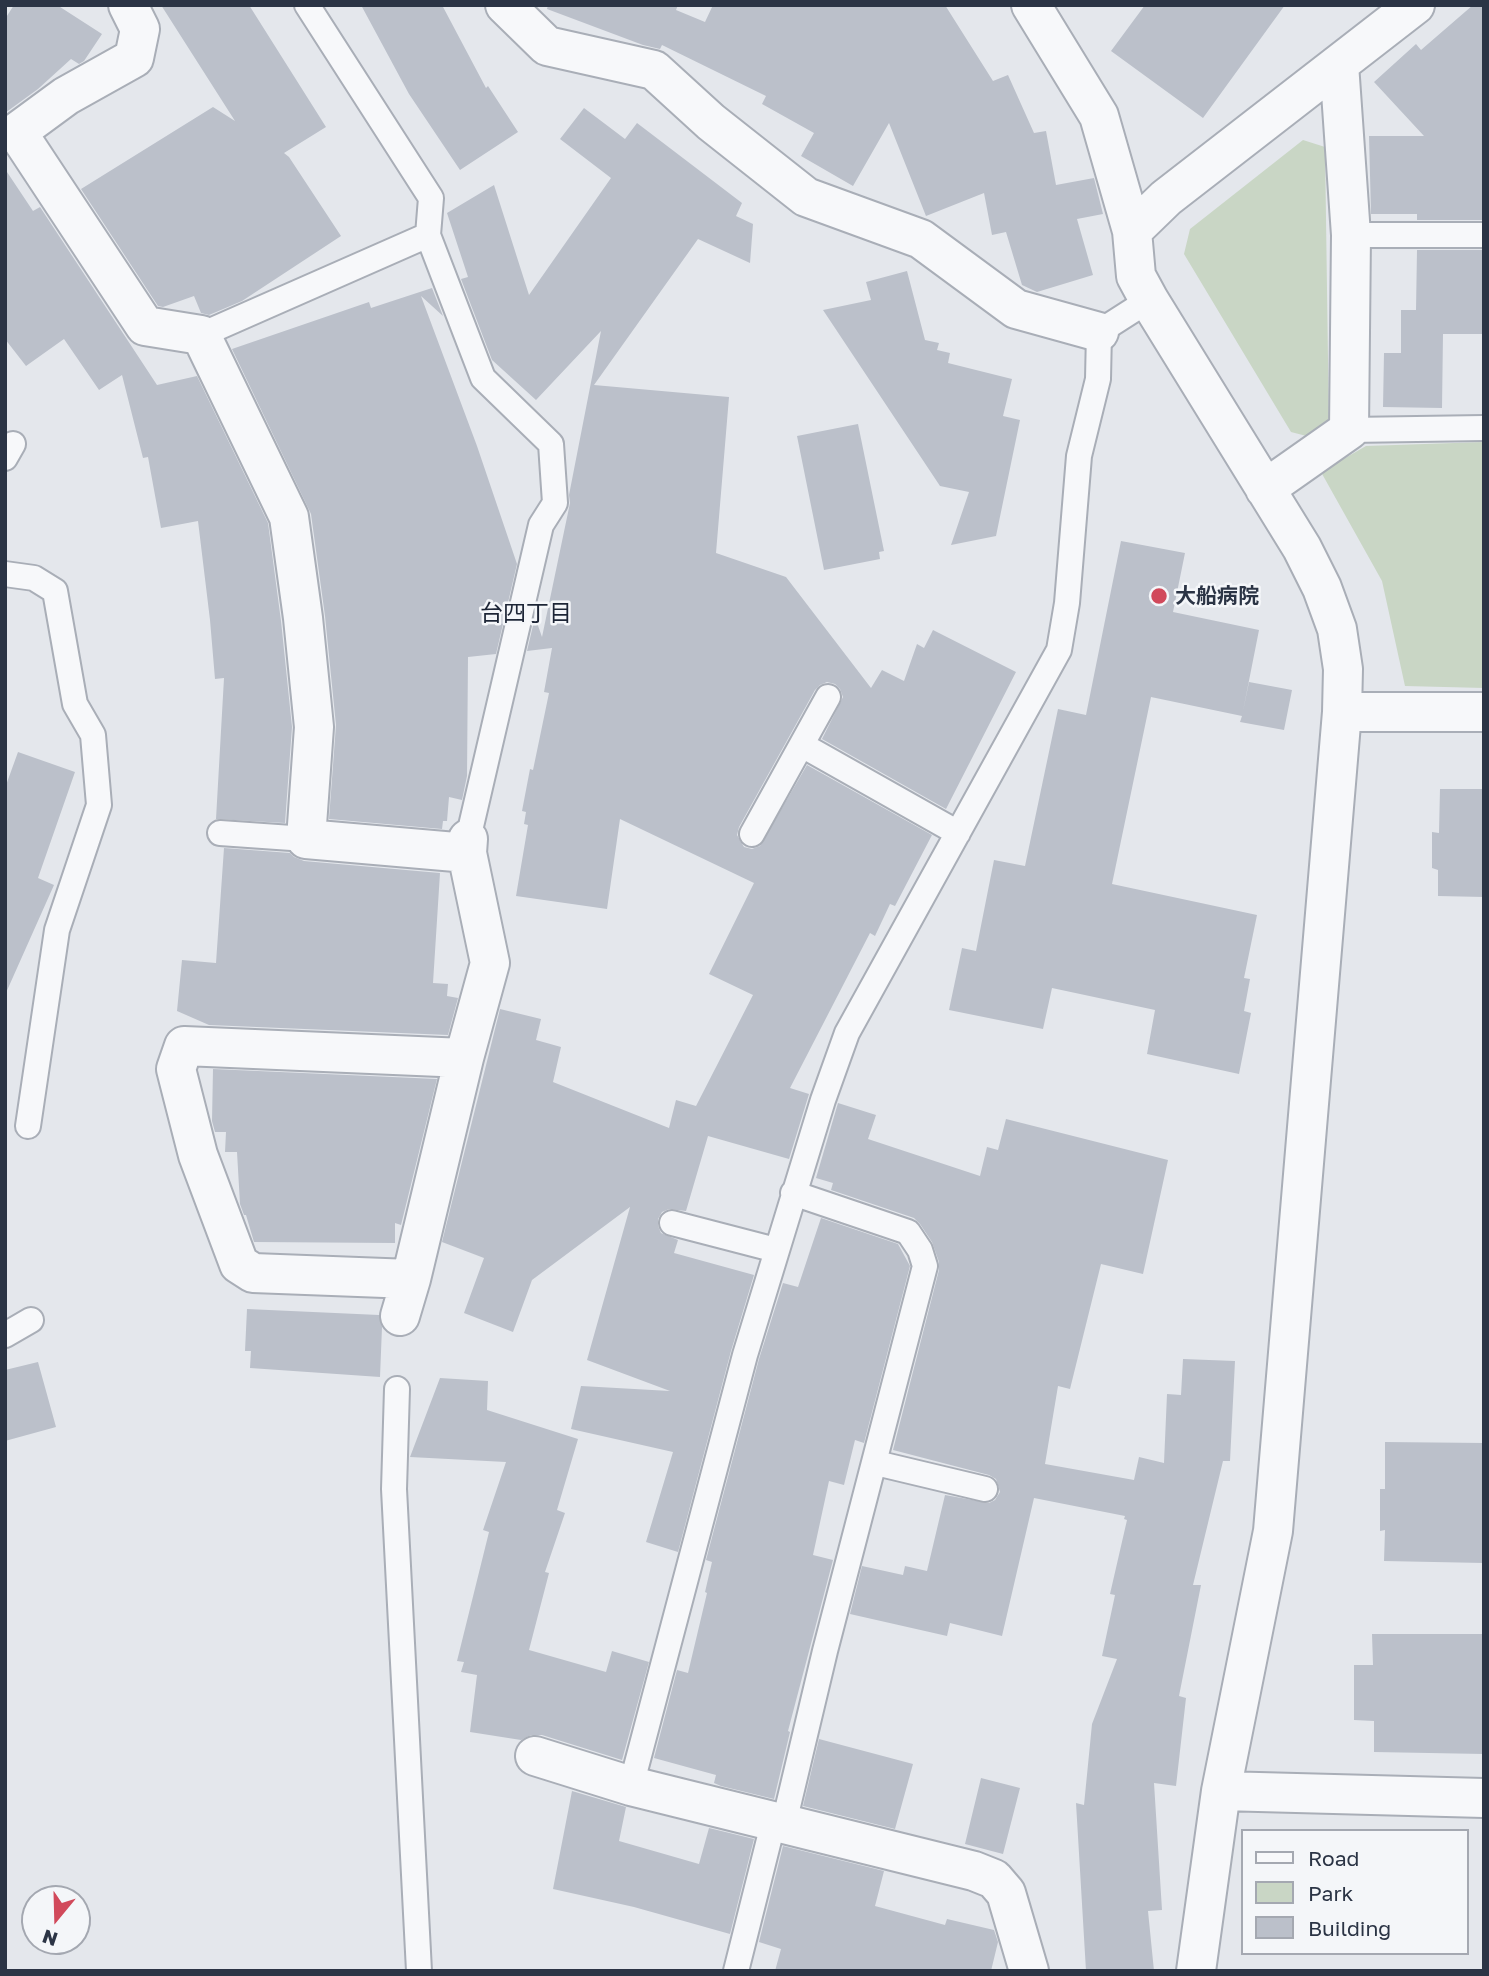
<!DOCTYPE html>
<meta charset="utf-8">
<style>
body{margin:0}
#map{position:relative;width:1489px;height:1976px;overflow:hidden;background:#e4e7ec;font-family:"Golos Text",sans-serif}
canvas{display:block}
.frame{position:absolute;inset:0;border:7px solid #2b3445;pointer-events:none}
.legend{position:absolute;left:1241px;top:1829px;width:228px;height:126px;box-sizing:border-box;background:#f4f6f9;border:2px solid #a4a8b1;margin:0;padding:9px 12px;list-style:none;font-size:21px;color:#2b3445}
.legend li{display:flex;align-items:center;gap:14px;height:35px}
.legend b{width:35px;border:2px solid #a4a8b1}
.north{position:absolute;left:21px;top:1885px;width:70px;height:70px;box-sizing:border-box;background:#f4f6f9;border:2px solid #a4a8b1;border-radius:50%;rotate:199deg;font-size:19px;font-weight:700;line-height:28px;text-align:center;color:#2b3445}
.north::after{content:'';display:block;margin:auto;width:24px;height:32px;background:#d1495b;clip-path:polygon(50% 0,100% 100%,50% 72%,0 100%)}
</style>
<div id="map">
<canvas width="1489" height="1976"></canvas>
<div class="frame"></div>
<ul class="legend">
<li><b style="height:9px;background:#f7f8fa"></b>Road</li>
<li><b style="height:19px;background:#c9d6c5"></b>Park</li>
<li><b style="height:19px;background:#bbc0ca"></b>Building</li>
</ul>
<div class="north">N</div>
</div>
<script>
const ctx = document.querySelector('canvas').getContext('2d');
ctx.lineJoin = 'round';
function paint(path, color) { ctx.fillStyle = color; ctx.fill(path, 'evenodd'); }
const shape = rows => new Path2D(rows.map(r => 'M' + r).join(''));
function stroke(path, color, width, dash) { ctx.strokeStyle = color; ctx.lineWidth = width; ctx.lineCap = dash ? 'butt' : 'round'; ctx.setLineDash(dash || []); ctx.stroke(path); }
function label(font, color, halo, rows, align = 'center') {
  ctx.font = font + ' "Golos Text","Noto Sans JP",sans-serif'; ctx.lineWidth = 5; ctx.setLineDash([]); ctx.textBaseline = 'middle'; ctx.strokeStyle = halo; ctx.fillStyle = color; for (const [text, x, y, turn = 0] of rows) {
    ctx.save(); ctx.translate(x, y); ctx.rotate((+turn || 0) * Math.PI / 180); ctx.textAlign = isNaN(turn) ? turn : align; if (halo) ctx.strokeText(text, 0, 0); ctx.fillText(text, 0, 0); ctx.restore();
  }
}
const green = shape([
 [1303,140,1325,147,1329,430,1318,439,1291,432,1184,254,1190,229],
 [1484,442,1484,688,1405,686,1382,581,1321,472,1366,446]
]);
const building = shape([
 [14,5,57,5,102,34,84,61,79,64,71,59,38,89,5,113,5,19],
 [161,5,249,5,326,127,284,153,289,157,341,236,242,301,209,315,201,313,194,296,163,307,158,306,81,189,213,107,235,121],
 [361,5,442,5,486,88,488,86,518,132,460,170,409,94],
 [548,5,678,5,676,10,705,22,713,5,945,5,993,81,1008,75,1034,133,1046,131,1056,185,1094,178,1103,214,1077,219,1093,275,1037,292,1022,285,1006,232,992,235,984,193,926,216,889,123,853,186,801,156,814,133,762,104,766,96,662,45,660,49,643,45,547,9],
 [1145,5,1285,5,1203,118,1111,51],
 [1473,5,1484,5,1484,220,1417,220,1417,214,1371,214,1369,136,1424,136,1374,82,1416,44,1421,50],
 [584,108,625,139,637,123,742,203,736,216,753,224,750,263,698,239,594,385,729,397,716,553,786,577,871,688,882,670,904,681,917,644,924,648,933,630,1016,672,946,809,822,739,843,697,840,689,835,684,827,682,820,685,815,690,739,827,737,835,744,847,752,849,760,846,807,765,932,835,895,906,890,904,875,936,870,933,790,1088,809,1094,789,1159,708,1136,686,1211,669,1209,662,1212,658,1219,658,1226,661,1233,678,1240,674,1253,754,1275,731,1351,678,1552,646,1542,673,1452,571,1429,581,1386,670,1391,587,1360,630,1207,532,1280,513,1332,464,1313,484,1258,442,1242,500,1009,541,1019,536,1040,561,1047,553,1082,669,1128,676,1100,696,1106,753,995,709,974,754,883,620,819,607,909,516,896,528,825,524,824,526,812,522,811,530,769,533,770,549,693,544,692,552,648,527,651,535,617,542,637,570,503,569,495,601,331,536,400,492,360,461,279,468,277,447,213,494,185,529,295,611,178,560,139],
 [5,169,33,211,40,207,157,385,197,376,268,523,281,621,292,727,285,823,216,819,224,678,215,679,210,620,198,521,161,528,148,457,143,458,122,375,99,390,64,339,26,366,5,339],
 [1417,250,1484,250,1484,334,1443,334,1442,408,1383,407,1384,353,1401,353,1401,310,1416,310],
 [907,271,925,340,939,343,937,350,950,353,948,363,1012,379,1003,416,1020,420,996,536,951,545,969,492,940,486,823,310,871,300,866,282],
 [432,288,443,316,421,296,477,446,517,564,496,654,468,657,467,776,462,800,449,797,447,821,443,821,442,829,329,819,336,725,325,616,311,514,232,349,369,302,371,308],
 [858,424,884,551,879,552,880,559,824,570,797,436],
 [1121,541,1185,553,1173,612,1259,630,1243,711,1249,682,1292,690,1284,730,1240,722,1242,716,1151,697,1112,884,1257,915,1244,978,1250,979,1244,1011,1251,1013,1239,1074,1147,1054,1155,1010,1052,988,1043,1029,949,1010,962,948,976,951,994,860,1025,866,1058,709,1086,715],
 [18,752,75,772,38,878,54,885,5,995,5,788],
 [1440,789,1484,789,1484,897,1438,896,1438,870,1432,868,1432,832,1439,833],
 [224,848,290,853,294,857,304,861,440,873,433,983,448,984,447,996,458,998,448,1035,209,1025,177,1011,182,960,216,963],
 [213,1069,437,1079,401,1225,395,1223,395,1243,254,1242,246,1215,244,1215,240,1204,237,1152,225,1152,226,1132,215,1132,212,1121],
 [838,1103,876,1115,868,1139,980,1176,987,1147,998,1150,1006,1119,1168,1160,1143,1274,1101,1264,1070,1389,1058,1386,1045,1464,1134,1480,1139,1457,1164,1463,1167,1394,1181,1395,1183,1359,1235,1361,1230,1461,1223,1461,1193,1585,1201,1585,1179,1696,1186,1698,1176,1786,1154,1783,1162,1910,1148,1911,1154,1971,1086,1971,1076,1803,1084,1805,1092,1724,1117,1659,1102,1656,1115,1595,1110,1594,1127,1520,1124,1519,1125,1516,1034,1498,1002,1636,950,1623,947,1636,850,1614,862,1566,903,1575,905,1566,927,1571,945,1495,989,1503,995,1500,1000,1492,996,1479,989,1475,893,1450,939,1270,939,1262,932,1242,920,1224,914,1218,831,1190,833,1183,816,1178],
 [821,1218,898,1244,910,1266,864,1443,855,1440,844,1485,829,1481,813,1555,833,1560,788,1731,790,1732,774,1799,721,1786,714,1783,716,1775,654,1758,677,1670,688,1673,707,1593,705,1592,712,1562,706,1560,759,1359,783,1283,798,1287],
 [247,1309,379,1315,382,1327,380,1377,250,1368,251,1351,245,1351],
 [38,1362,56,1427,5,1441,5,1370],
 [440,1378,488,1381,487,1410,578,1439,557,1510,565,1513,545,1572,549,1573,529,1650,606,1672,612,1651,649,1662,622,1760,542,1735,531,1735,521,1740,470,1732,477,1675,461,1672,464,1662,457,1661,489,1532,483,1530,506,1462,410,1457],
 [1385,1442,1484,1443,1484,1563,1384,1561,1385,1530,1380,1531,1380,1489,1385,1489],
 [1372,1634,1484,1634,1484,1754,1374,1752,1374,1721,1354,1720,1354,1665,1373,1665],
 [819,1739,913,1764,895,1829,803,1806],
 [981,1778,1020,1788,1003,1854,965,1844],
 [572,1791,626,1807,619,1841,699,1864,709,1828,754,1839,730,1934,634,1907,553,1889],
 [783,1846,884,1871,875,1906,945,1925,947,1919,994,1930,998,1942,991,1971,775,1971,781,1949,759,1942]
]);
const lane = shape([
 [307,5,431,198,428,235,483,378,551,444,555,503,541,525,468,839],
 [1351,235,1484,235],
 [201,335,428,235],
 [1349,430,1484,428],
 [5,458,13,444],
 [5,574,34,578,55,591,75,704,93,735,99,805,57,930,28,1126],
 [802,745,958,833],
 [220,833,306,839],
 [752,834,828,697],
 [672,1223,776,1250],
 [5,1335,31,1320],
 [397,1389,394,1489,419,1971],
 [876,1463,985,1489],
 [631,1786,745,1355,823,1100,847,1033,1059,650,1067,603,1079,456,1098,379,1099,332,1149,300],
 [784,1823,825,1651,925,1266,920,1250,908,1232,793,1193],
 [736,1971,774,1820]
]);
const street = shape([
 [128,5,140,29,134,58,66,96,17,132,145,326,201,335,289,517,303,618,314,727,306,839,467,853],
 [505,5,547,46,654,70,711,122,806,197,921,239,1016,309,1099,332],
 [1031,5,1099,116,1132,231,1136,276,1149,300,1302,548,1322,588,1337,629,1343,669,1342,712,1273,1531,1221,1791,1196,1971],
 [1132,231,1166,198,1415,5],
 [1265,489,1349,430,1351,235,1339,64],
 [1342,712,1484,712],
 [411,1279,253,1273,239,1264,198,1155,176,1069,184,1046,464,1058],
 [400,1316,411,1279,464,1058,490,963,467,853,468,839],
 [535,1756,631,1786,974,1871,994,1879,1006,1893,1029,1971],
 [1221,1791,1484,1798]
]);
const markers = [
 [1159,596,9,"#d1495b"]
];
const poiNames = [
 ["大船病院",1175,596]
];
const neighbourhoodNames = [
 ["台四丁目",526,614]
];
paint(green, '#c9d6c5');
paint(building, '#bbc0ca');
stroke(lane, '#a9aeb7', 28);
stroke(street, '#a9aeb7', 42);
stroke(lane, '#f7f8fa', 24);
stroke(street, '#f7f8fa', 38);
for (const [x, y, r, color] of markers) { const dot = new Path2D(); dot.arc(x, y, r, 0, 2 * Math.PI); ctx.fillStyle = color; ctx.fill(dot); stroke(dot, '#f4f6f9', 2.5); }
label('bold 21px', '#2b3445', '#f4f6f9', poiNames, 'left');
label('23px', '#1d2536', '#f4f6f9', neighbourhoodNames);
</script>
